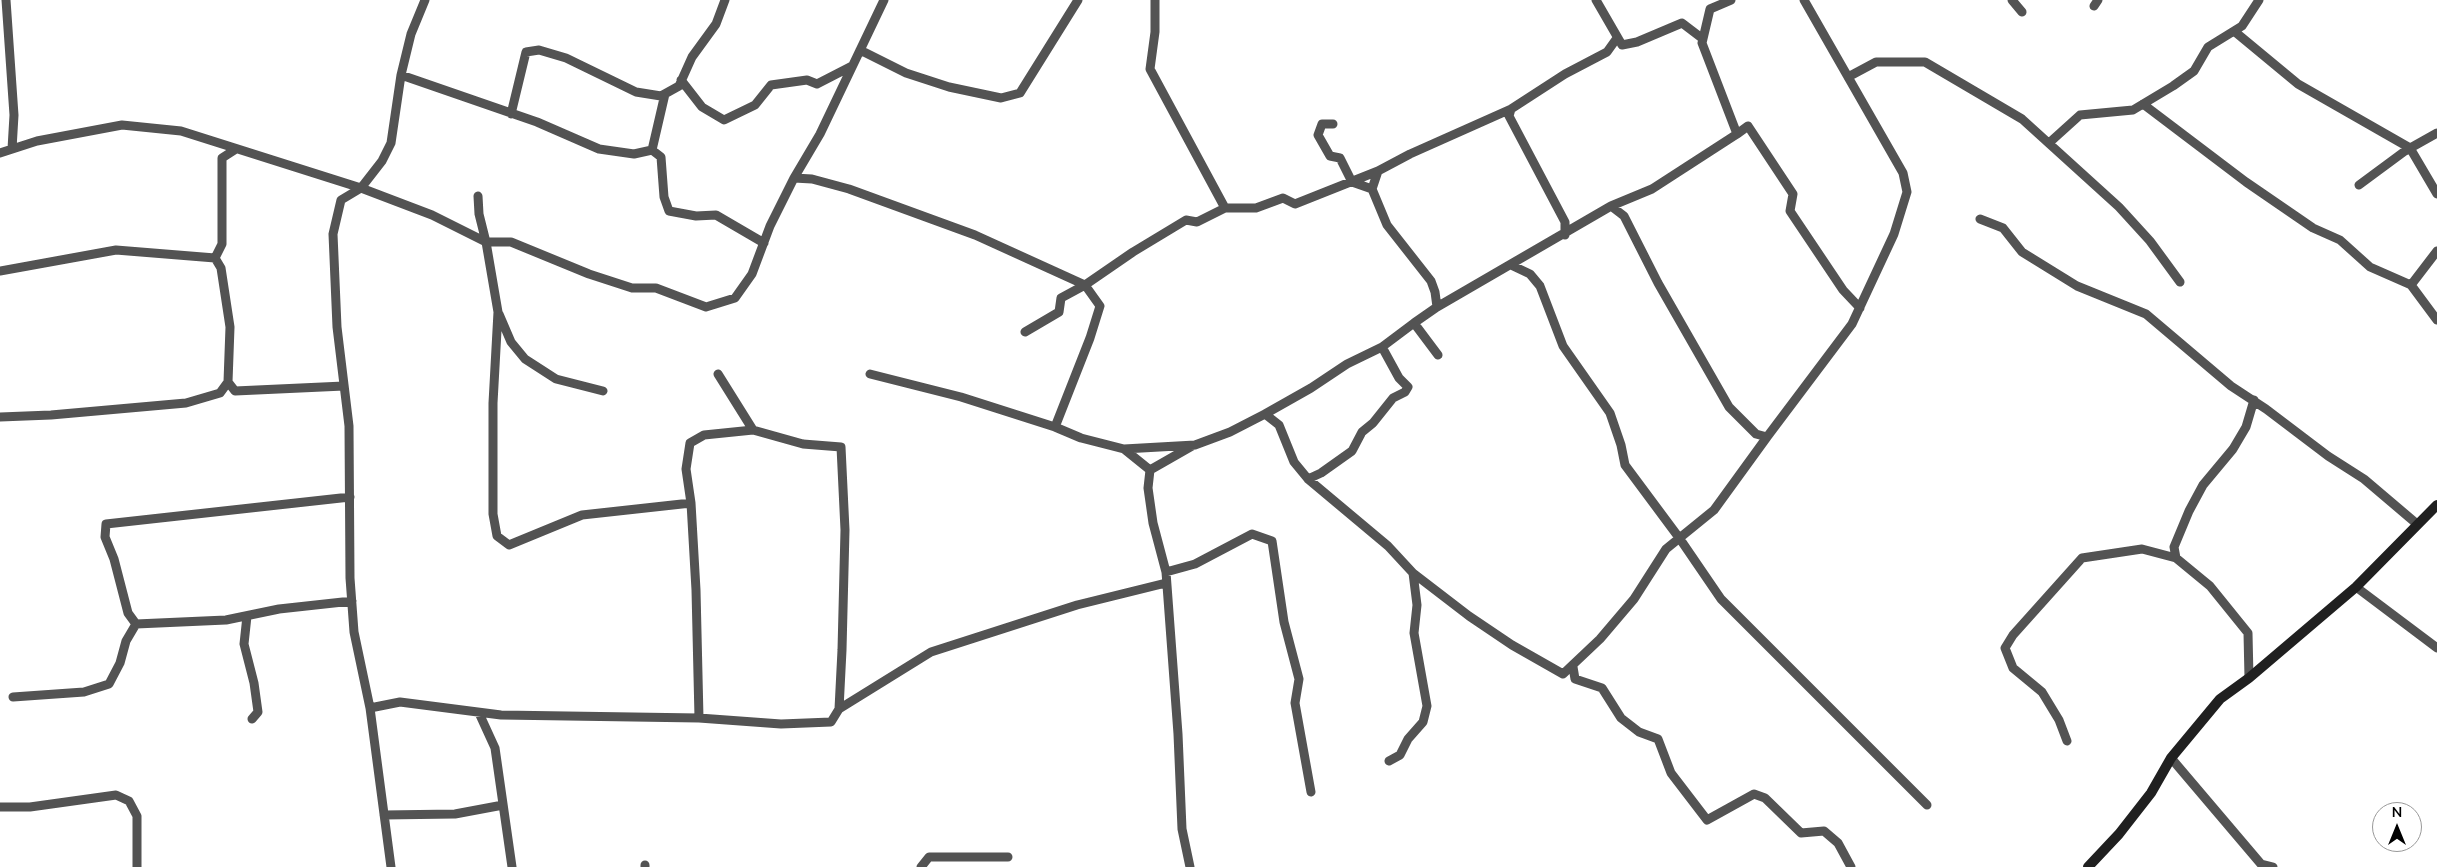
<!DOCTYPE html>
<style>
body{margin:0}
#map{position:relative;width:2437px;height:867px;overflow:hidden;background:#fff;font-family:"Nunito Sans",sans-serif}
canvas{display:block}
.north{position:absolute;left:2372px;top:802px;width:50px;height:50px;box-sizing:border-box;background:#fff;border:1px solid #999;border-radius:50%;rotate:0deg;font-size:14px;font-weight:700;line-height:20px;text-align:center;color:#000}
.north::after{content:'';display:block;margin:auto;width:18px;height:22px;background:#000;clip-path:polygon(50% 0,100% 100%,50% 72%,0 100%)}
</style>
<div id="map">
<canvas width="2437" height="867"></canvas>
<div class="north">N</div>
</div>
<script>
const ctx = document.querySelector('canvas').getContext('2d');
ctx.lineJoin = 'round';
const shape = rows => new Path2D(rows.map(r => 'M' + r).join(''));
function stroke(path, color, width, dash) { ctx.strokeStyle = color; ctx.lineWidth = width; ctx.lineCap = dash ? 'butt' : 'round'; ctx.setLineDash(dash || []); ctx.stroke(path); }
const street = shape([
 [6,0,14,115,12,149],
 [1155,0,1155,32,1150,69,1225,208],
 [1596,0,1622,45,1637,42,1682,23,1703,39],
 [2012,0,2022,12],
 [2094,6,2098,0],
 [2234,31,2298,84,2410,148,2437,194],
 [860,50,906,73,949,87,1001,98,1020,93,1078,0],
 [401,75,537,122,599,149,634,154,652,150,661,157,664,197,669,211,696,216,716,215,764,243],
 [1848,77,1876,62,1925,62,2022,119,2119,207,2150,241,2180,282],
 [681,80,702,107,724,120,755,105,771,85,807,80,817,84,852,66],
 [2143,104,2246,182,2313,228,2340,240,2370,267,2411,285,2437,320],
 [511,114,526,52,539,50,566,58,636,92,661,96,679,86,692,57,716,24,725,0],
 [1333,124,1322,124,1318,135,1330,156,1340,158,1352,182,1372,189],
 [1737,134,1748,126,1793,194,1790,211,1843,290,1860,308],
 [2049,143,2080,115,2133,110,2173,86,2194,71,2208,47,2242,26,2259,0],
 [652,150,665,94],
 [0,153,37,141,122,125,181,131,361,188,432,215,486,242,511,242,589,274,632,288,656,288,706,307,735,298,752,274,770,226,794,178,812,179,849,189,975,235,1085,285,1133,252,1186,220,1197,222,1225,208,1256,208,1283,198,1295,204,1378,171],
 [794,178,820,134,884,0],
 [2359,185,2405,151,2437,133],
 [478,196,479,214,486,242,498,312,493,403,493,514,497,536,509,545,582,515,691,503,696,590,699,718],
 [1611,206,1624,216,1658,283,1729,407,1756,434,1767,437,1852,324,1894,234,1907,192,1903,173,1804,0],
 [1980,219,2003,228,2022,252,2077,286,2146,314,2231,386,2266,409,2328,456,2364,479,2417,524],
 [1565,235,1565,222,1509,116,1511,109,1565,74,1607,52,1617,38],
 [1511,265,1530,274,1540,286,1563,346,1610,413,1621,445,1625,465,1680,539,1721,599,1927,805],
 [0,271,116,250,215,258],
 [2411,285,2437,251],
 [1437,307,1435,292,1431,281,1387,225,1372,189,1378,171,1410,154,1511,109],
 [499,314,511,342,525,359,556,379,603,391],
 [1025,332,1059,312,1061,298,1085,285,1100,306,1090,338,1055,427],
 [1438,355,1414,323,1437,307,1611,206,1652,189,1737,134,1702,43,1710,9,1731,0],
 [870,374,961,397,1055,427,1081,438,1124,449,1195,445,1230,432,1265,414,1311,388,1347,364,1382,347,1414,323],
 [228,382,235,391,344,386],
 [1265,414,1279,425,1294,462,1308,479,1388,546,1413,573,1469,616,1512,645,1563,674,1600,639,1634,599,1666,549,1714,510,1767,437],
 [0,417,51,415,186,403,220,393,228,382,230,327,221,268,215,258,222,244,222,158,236,149],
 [1124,449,1150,470],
 [1308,479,1321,473,1352,451,1362,432,1373,423,1393,398,1405,392,1408,387,1399,378,1382,347],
 [691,503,686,469,690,443,704,435,753,430],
 [2176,558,2174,547,2189,511,2203,485,2233,449,2246,427,2254,400],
 [1166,572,1195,564,1252,534,1272,541,1284,622,1299,679,1295,703,1311,792],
 [2356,587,2437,648],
 [247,616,244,644,254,683,258,712,252,719],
 [136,624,226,620,279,609,352,601],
 [1573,667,1575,679,1602,688,1621,718,1639,732,1658,739,1671,773,1707,820,1754,794,1765,798,1801,833,1824,831,1838,843,1851,867],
 [13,697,84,692,109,684,120,663,126,641,136,624,128,613,114,559,105,537,106,524,350,497],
 [370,708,400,702,501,715,699,718,781,724,831,722,839,709,842,650,845,530,841,447,803,444,753,430,718,374],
 [839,709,931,652,1077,605,1166,583],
 [479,713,495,748,512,867],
 [2067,741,2059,720,2042,692,2013,668,2005,648,2013,635,2082,558,2142,549,2176,558,2210,586,2248,633,2249,678],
 [2171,758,2261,864,2273,867],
 [1389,761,1400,755,1408,739,1423,722,1427,706,1414,633,1417,605,1413,573],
 [0,807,30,807,116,795,129,801,137,816,137,867],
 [384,815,455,814,503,805],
 [391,867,370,708,354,632,350,578,349,426,337,327,333,234,341,200,361,188,382,161,391,143,401,75,411,34,425,0],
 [645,867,645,865],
 [921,867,929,857,1008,857],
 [1190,867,1182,829,1178,734,1166,572,1153,523,1148,488,1150,470,1192,446]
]);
const secondary = shape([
 [2088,867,2119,834,2151,793,2171,758,2220,699,2249,678,2356,587,2437,505]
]);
stroke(street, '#535353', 9);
stroke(secondary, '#202020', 10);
</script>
